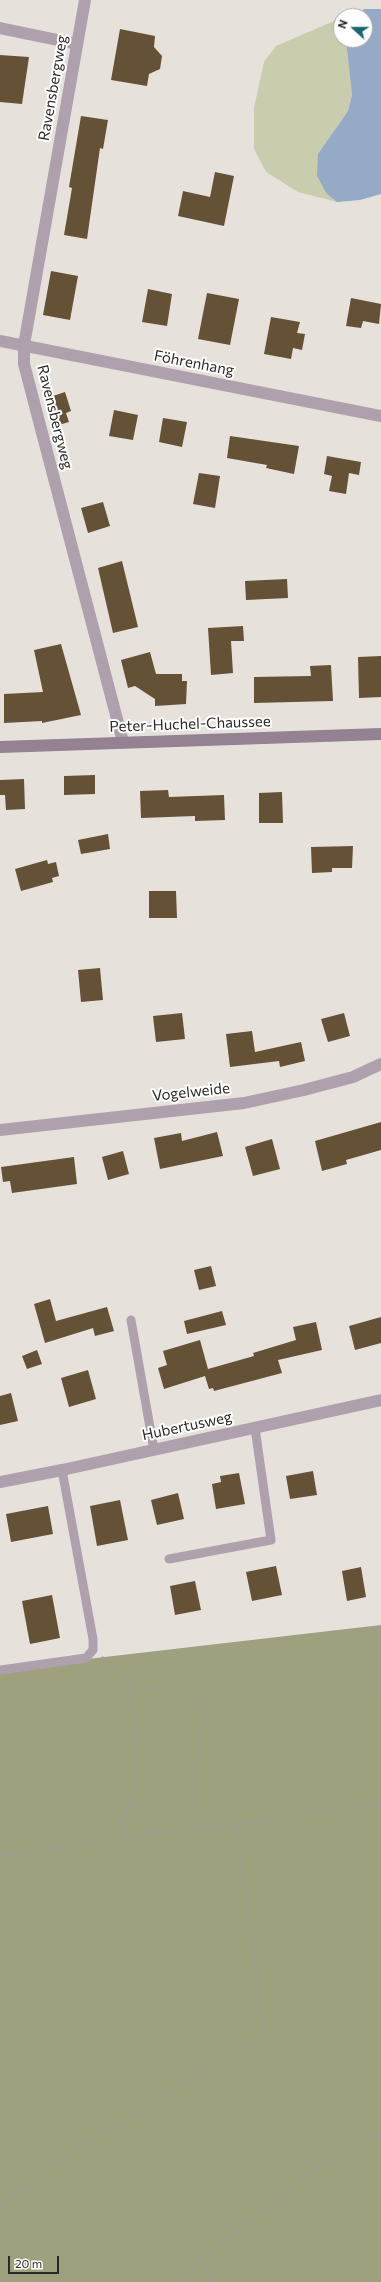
<!DOCTYPE html>
<meta charset="utf-8">
<style>
body{margin:0}
#map{position:relative;width:381px;height:2282px;overflow:hidden;background:#e6e2db;font-family:Commissioner,sans-serif}
canvas{display:block}
.north{position:absolute;left:333px;top:8px;width:40px;height:40px;box-sizing:border-box;background:#fff;border:1px solid #aaaaa9;border-radius:50%;rotate:291deg;font-size:11px;font-weight:700;line-height:16px;text-align:center;color:#2b2a27}
.north::after{content:'';display:block;margin:auto;width:14px;height:18px;background:#1a676f;clip-path:polygon(50% 0,100% 100%,50% 72%,0 100%)}
.scale{position:absolute;left:8px;top:2256px;width:51px;height:18px;box-sizing:border-box;border:2px solid #2b2a27;border-top:0;padding-left:5px;font-size:12px;line-height:14px;white-space:nowrap;color:#2b2a27;-webkit-text-stroke:3px #fff;paint-order:stroke}
</style>
<div id="map">
<canvas width="381" height="2282"></canvas>
<div class="north">N</div>
<div class="scale">20 m</div>
</div>
<script>
const ctx = document.querySelector('canvas').getContext('2d');
ctx.lineJoin = 'round';
function paint(path, color) { ctx.fillStyle = color; ctx.fill(path, 'evenodd'); }
const shape = rows => new Path2D(rows.map(r => 'M' + r).join(''));
function stroke(path, color, width, dash) { ctx.strokeStyle = color; ctx.lineWidth = width; ctx.lineCap = dash ? 'butt' : 'round'; ctx.setLineDash(dash || []); ctx.stroke(path); }
function label(font, color, halo, rows, align = 'center') {
  ctx.font = font + ' Commissioner,sans-serif'; ctx.lineWidth = 4; ctx.setLineDash([]); ctx.textBaseline = 'middle'; ctx.strokeStyle = halo; ctx.fillStyle = color; for (const [text, x, y, turn = 0] of rows) {
    ctx.save(); ctx.translate(x, y); ctx.rotate((+turn || 0) * Math.PI / 180); ctx.textAlign = isNaN(turn) ? turn : align; if (halo) ctx.strokeText(text, 0, 0); ctx.fillText(text, 0, 0); ctx.restore();
  }
}
const green = shape([
 [341,18,341,40,346,40,352,95,348,111,328,140,327,194,337,202,298,192,266,172,254,149,254,108,264,62,276,46]
]);
const forest = shape([
 [381,1625,381,2282,0,2282,0,1672,96,1658]
]);
const water = shape([
 [364,9,381,9,381,194,360,200,337,202,327,194,317,176,318,154,348,111,352,95,346,40,365,40,365,16,358,16]
]);
const building = shape([
 [120,29,155,36,154,47,162,56,160,69,149,74,147,86,111,80],
 [0,55,29,57,22,104,0,102],
 [81,116,108,120,103,149,100,148,87,239,64,235,72,188,69,187],
 [215,172,234,176,224,226,178,216,183,191,210,197],
 [51,271,78,276,70,320,43,315],
 [148,289,172,294,167,326,142,322],
 [207,293,239,299,230,345,198,339],
 [351,298,381,304,379,324,363,321,361,328,346,326],
 [271,317,300,322,297,333,305,334,302,350,293,348,291,359,264,354],
 [65,392,71,411,66,413,69,422,55,426,47,398],
 [114,410,138,415,133,440,109,436],
 [163,418,187,422,182,447,159,442],
 [230,436,299,446,294,474,266,468,267,465,227,458],
 [327,456,361,462,359,475,349,473,346,494,329,491,332,476,324,474],
 [199,473,220,476,215,508,193,504],
 [103,502,110,526,88,533,81,508],
 [122,561,138,627,113,633,98,568],
 [287,579,288,598,246,600,245,581],
 [243,626,244,641,231,641,233,673,211,675,208,628],
 [61,644,81,715,42,723,42,721,4,723,4,694,43,692,34,650],
 [150,652,156,674,182,674,182,681,187,681,186,704,155,706,155,699,135,686,128,688,121,660],
 [381,656,381,697,359,698,358,657],
 [331,665,333,701,254,703,254,677,311,676,310,666],
 [95,775,95,794,64,795,64,776],
 [24,779,25,809,6,810,5,795,0,795,0,780],
 [168,790,169,797,224,795,225,820,195,821,195,816,141,818,140,791],
 [282,792,283,823,259,823,259,793],
 [108,834,110,849,81,854,78,840],
 [353,846,352,868,332,868,332,872,312,873,311,847],
 [47,860,48,864,56,862,59,876,52,878,53,882,21,891,15,869],
 [149,891,176,891,177,918,149,918],
 [100,968,103,1000,81,1002,78,970],
 [182,1013,185,1039,156,1042,153,1016],
 [344,1013,350,1036,328,1042,321,1019],
 [252,1031,255,1052,301,1042,305,1061,280,1067,279,1061,230,1067,226,1034],
 [381,1122,381,1150,346,1160,347,1164,322,1171,315,1141],
 [217,1132,223,1156,160,1169,154,1138,181,1133,182,1141],
 [272,1139,280,1169,253,1176,245,1147],
 [123,1151,129,1174,108,1180,102,1157],
 [74,1157,77,1184,12,1193,10,1181,3,1182,1,1167],
 [211,1266,216,1286,199,1290,194,1270],
 [50,1299,56,1321,107,1307,114,1331,95,1336,93,1328,45,1343,34,1304],
 [222,1311,226,1325,187,1334,184,1321],
 [381,1317,381,1343,355,1350,349,1326],
 [316,1322,322,1350,278,1360,282,1373,214,1391,213,1388,209,1389,205,1376,164,1389,158,1368,167,1365,163,1351,200,1340,208,1369,254,1356,253,1353,296,1340,293,1327],
 [37,1350,42,1364,27,1369,22,1356],
 [88,1370,96,1399,69,1407,61,1378],
 [11,1393,18,1421,0,1425,0,1396],
 [313,1471,317,1495,290,1499,286,1476],
 [239,1473,245,1504,216,1509,212,1484,221,1482,220,1476],
 [178,1493,184,1519,157,1525,151,1500],
 [120,1500,128,1540,97,1546,90,1506],
 [48,1506,53,1534,11,1542,6,1514],
 [276,1566,282,1595,252,1601,246,1572],
 [361,1567,366,1597,347,1601,342,1571],
 [195,1581,201,1610,175,1615,170,1586],
 [52,1595,60,1638,30,1644,22,1601]
]);
const path = shape([
 [381,1628,373,1628,381,1694],
 [102,1657,124,1678,133,1690,135,1794,121,1822,122,1830,129,1837],
 [133,1690,153,1689,173,1691,189,1698,204,1713,196,1767,194,1795,204,1827],
 [132,1799,149,1814,159,1833],
 [0,1855,204,1827,236,1825,381,1803],
 [0,2207,54,2163,264,2035,236,1825],
 [202,2258,210,2282],
 [171,2282,318,2167,381,2132]
]);
const lane = shape([
 [131,1320,154,1450],
 [169,1559,271,1540,255,1428],
 [0,1670,86,1658,93,1650,93,1639,62,1470]
]);
const street = shape([
 [85,0,24,345,24,364,123,742],
 [0,28,77,44],
 [0,341,381,416],
 [0,1130,244,1103,304,1090,353,1077,381,1064],
 [0,1482,62,1470,381,1400]
]);
const secondary = shape([
 [0,747,381,734]
]);
const streetNames = [
 ["Ravensbergweg",53,88,-80],
 ["Föhrenhang",194,363,11],
 ["Ravensbergweg",55,417,76],
 ["Peter-Huchel-Chaussee",190,724,-2],
 ["Vogelweide",191,1092,-6],
 ["Hubertusweg",187,1426,-12]
];
paint(green, '#caccae');
paint(forest, '#9fa17e');
paint(water, '#94aac7');
paint(building, '#655135');
stroke(path, '#9f9c96', 2.5, [3, 3]);
stroke(lane, '#aea1ad', 9);
stroke(street, '#aea1ad', 12);
stroke(secondary, '#948293', 12);
label('15px', '#2b2a27', '#fff', streetNames);
</script>
